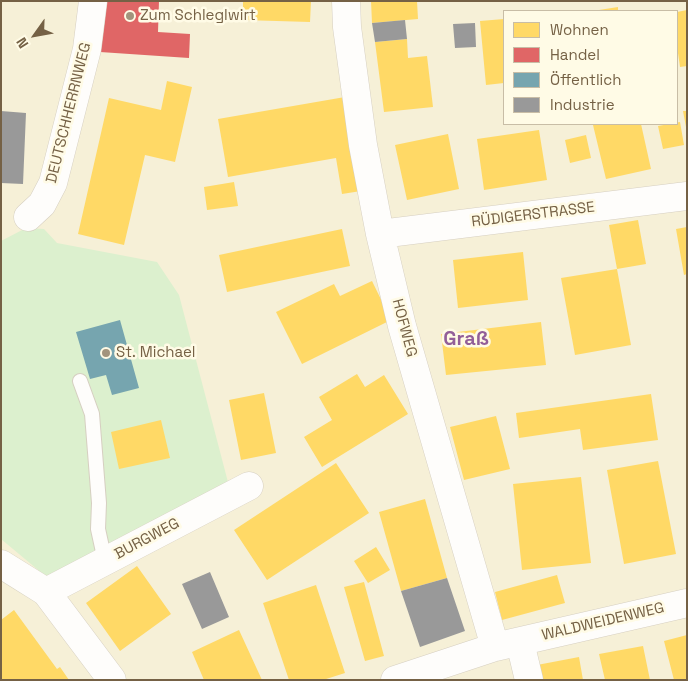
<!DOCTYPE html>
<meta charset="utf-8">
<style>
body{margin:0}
#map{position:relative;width:688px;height:681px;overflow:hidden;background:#f7f4e5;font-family:"Space Grotesk",sans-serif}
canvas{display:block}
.frame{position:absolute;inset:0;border:2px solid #756145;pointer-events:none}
.legend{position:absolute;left:503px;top:10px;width:175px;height:115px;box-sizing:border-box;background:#fffbe6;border:1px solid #c8bda6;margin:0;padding:6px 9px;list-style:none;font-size:15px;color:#756145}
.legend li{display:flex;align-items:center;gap:10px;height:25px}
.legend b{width:25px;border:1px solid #c8bda6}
.north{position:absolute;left:10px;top:10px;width:50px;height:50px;-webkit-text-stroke:4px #fffbe6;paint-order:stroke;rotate:238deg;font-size:14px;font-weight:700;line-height:20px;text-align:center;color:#756145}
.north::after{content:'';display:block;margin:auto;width:18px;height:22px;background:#756145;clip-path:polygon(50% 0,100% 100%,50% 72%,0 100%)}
</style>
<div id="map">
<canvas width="688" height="681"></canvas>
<div class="frame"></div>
<ul class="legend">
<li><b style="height:14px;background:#ffd966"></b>Wohnen</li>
<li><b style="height:14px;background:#e06666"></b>Handel</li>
<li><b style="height:14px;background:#76a5af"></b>Öffentlich</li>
<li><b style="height:14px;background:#999"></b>Industrie</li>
</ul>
<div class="north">N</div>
</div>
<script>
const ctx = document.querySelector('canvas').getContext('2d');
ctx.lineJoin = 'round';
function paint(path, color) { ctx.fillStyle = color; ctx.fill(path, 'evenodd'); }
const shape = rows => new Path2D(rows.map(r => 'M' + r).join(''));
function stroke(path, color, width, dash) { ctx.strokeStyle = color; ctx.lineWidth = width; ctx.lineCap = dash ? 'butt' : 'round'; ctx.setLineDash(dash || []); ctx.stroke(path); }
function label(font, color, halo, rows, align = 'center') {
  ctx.font = font + ' "Space Grotesk",sans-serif'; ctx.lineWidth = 5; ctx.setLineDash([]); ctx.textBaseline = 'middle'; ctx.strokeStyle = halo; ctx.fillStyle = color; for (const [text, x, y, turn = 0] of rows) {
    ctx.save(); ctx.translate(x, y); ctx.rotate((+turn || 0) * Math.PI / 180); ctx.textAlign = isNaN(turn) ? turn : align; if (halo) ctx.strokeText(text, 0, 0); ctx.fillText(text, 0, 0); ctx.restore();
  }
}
const residential = shape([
 [1,1,687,1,687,680,1,680],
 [504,11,677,11,677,124,504,124]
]);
const green = shape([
 [26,228,44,229,57,243,157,262,179,295,229,486,49,579,1,539,1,241]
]);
const homes = shape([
 [243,1,311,1,310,22,243,20],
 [371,1,417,1,418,19,372,23],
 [618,7,618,11,599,11,599,10],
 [687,10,687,66,680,67,677,46,677,12],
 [504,19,504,83,486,85,480,21],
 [407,39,408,58,427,56,433,107,384,112,375,42],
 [167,81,192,87,175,162,145,155,124,245,78,234,109,98,161,110],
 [345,97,361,191,342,194,336,158,228,177,218,119],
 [683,111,687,111,687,127,686,127],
 [680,122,684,145,663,149,658,126],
 [597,124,641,124,651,169,606,179,593,125],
 [539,130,547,180,484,190,477,139],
 [448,134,459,189,407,200,395,145],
 [586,135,591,158,570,163,565,140],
 [234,182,238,206,207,210,204,187],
 [638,220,646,264,617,269,609,225],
 [687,227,687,274,684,275,676,229],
 [342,229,350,266,227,292,219,255],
 [523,252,528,300,458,308,453,260],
 [617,269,631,345,575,355,561,278],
 [372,281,391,320,302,364,276,312,334,284,340,296],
 [541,322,546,365,446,375,441,334],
 [357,374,365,387,384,375,408,414,322,467,304,437,332,420,319,397],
 [264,393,276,453,241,460,229,400],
 [651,394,658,440,583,450,580,429,519,438,516,413],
 [496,416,510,469,464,480,450,427],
 [161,420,170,458,119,469,111,432],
 [658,461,676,554,624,564,607,470],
 [336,463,369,513,267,580,234,530],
 [581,477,591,563,522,570,513,484],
 [425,499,447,578,401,591,379,512],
 [376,547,390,570,368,583,354,561],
 [137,566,171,614,120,651,86,603],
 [557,575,565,603,502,620,495,592],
 [364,582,384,656,365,661,344,587],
 [316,585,345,673,323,680,289,680,263,603],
 [14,610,57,669,60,667,69,680,2,680,1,620],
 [239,630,262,680,204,680,192,652],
 [687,635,687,680,674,680,664,641],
 [643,646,650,680,605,680,599,654],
 [579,657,583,680,540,680,537,665]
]);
const shops = shape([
 [102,1,159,1,158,32,190,34,189,58,100,52]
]);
const public = shape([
 [120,320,139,388,112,395,106,375,90,379,76,332]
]);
const industry = shape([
 [405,20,407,39,375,42,372,23],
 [475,23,476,47,455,48,453,24],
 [1,111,26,113,23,184,1,183],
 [210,572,229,617,202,629,182,584],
 [447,578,465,631,420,647,401,591]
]);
const lane = shape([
 [80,381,92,414,99,503,98,529,105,561]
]);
const street = shape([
 [346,1,347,27,363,145,380,234,402,326,495,647],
 [28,217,42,204,53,183,87,49,93,1],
 [380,234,687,196],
 [46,592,249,486],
 [520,642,529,680],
 [395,680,495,647,687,603]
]);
const secondary = shape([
 [1,564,46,592,112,680]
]);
const markers = [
 [130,16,5,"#a2947d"],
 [106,353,5,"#a2947d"]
];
const poiNames = [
 ["Zum Schleglwirt",140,16],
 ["St. Michael",116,353]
];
const streetNames = [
 ["DEUTSCHHERRNWEG",69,113,-76],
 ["RÜDIGERSTRASSE",533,215,-7],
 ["HOFWEG",404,328,75],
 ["BURGWEG",147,539,-28],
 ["WALDWEIDENWEG",603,622,-13]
];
const districtNames = [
 ["Graß",466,340]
];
paint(residential, '#f6f0d7');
paint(green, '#dcf0ce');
paint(homes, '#ffd966');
paint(shops, '#e06666');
paint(public, '#76a5af');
paint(industry, '#999');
stroke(lane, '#d6cfc1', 16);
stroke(street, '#d6cfc1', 29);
stroke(secondary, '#d7d1c2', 29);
stroke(lane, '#fefdfb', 14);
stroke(street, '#fefdfb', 28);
stroke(secondary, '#fefdfb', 28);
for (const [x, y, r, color] of markers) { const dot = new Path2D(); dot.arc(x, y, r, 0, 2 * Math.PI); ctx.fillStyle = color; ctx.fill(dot); stroke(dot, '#fffbe6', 2); }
label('15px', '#756145', '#fffbe6', poiNames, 'left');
label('15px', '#756145', '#fffbe6', streetNames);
label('bold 20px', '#935f99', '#fffbe6', districtNames);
</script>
